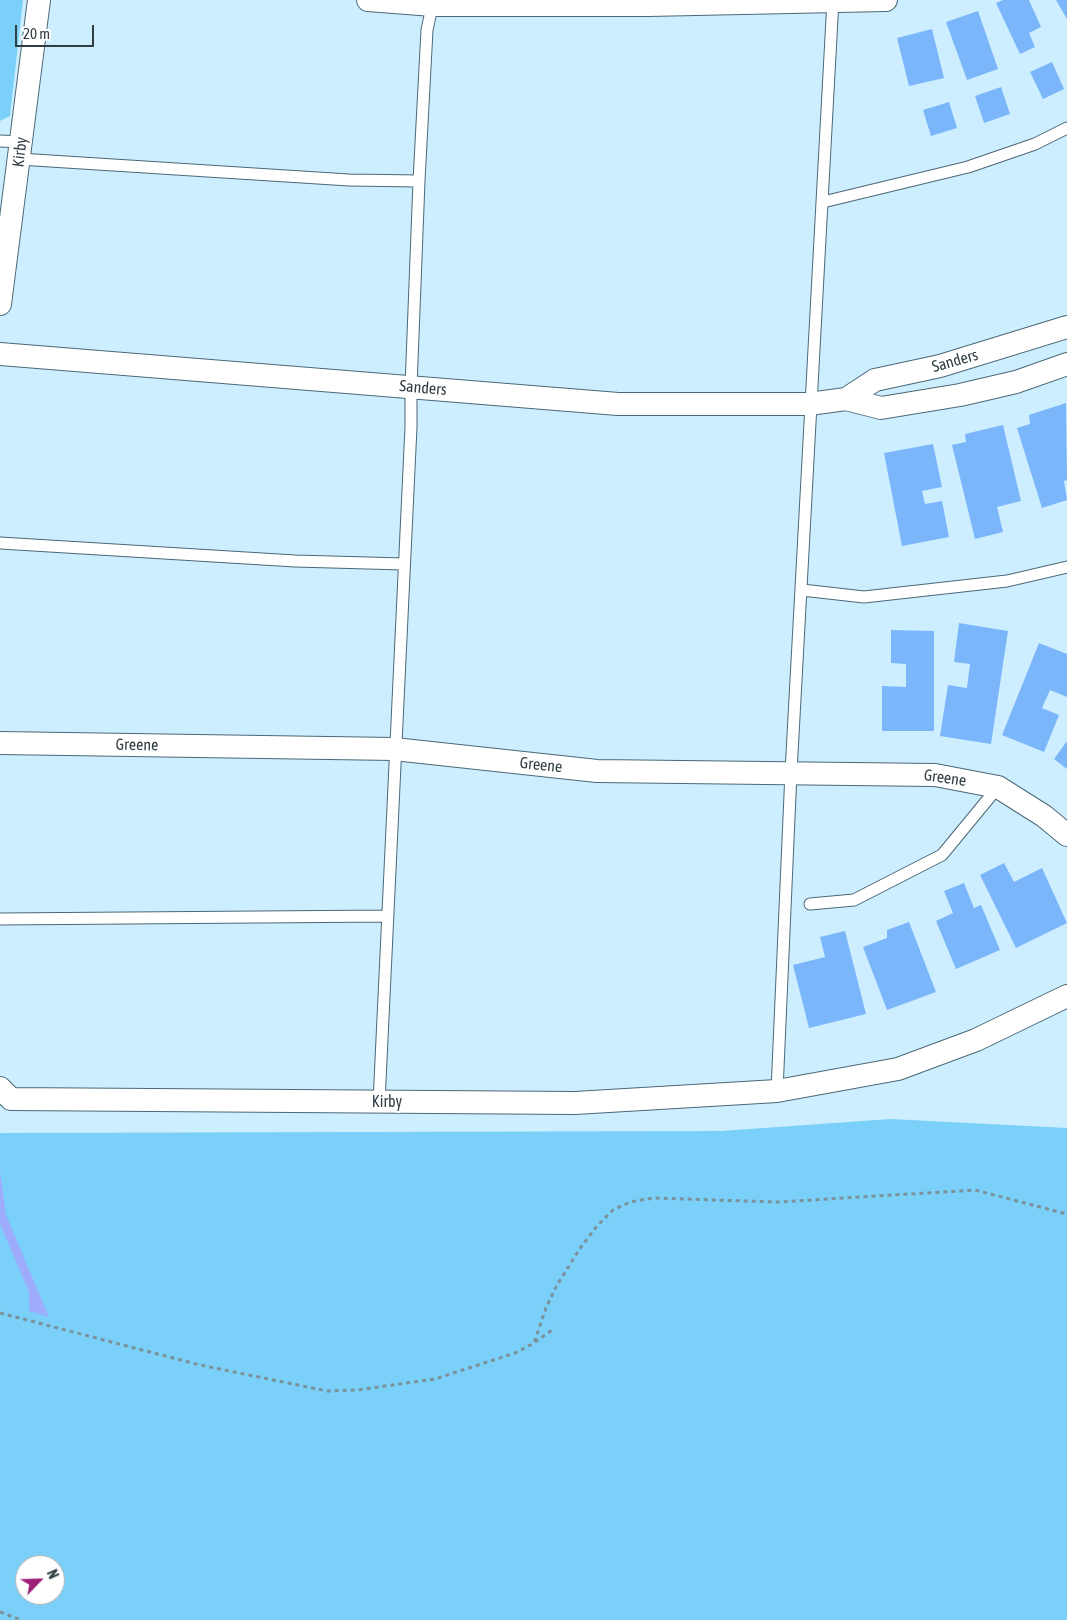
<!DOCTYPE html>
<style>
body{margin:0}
#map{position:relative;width:1067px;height:1620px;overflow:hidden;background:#cdeefe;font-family:"Asap Condensed",sans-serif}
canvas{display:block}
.north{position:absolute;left:15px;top:1555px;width:50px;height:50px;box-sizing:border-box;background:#fff;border:1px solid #acb1b4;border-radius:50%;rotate:66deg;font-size:14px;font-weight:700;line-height:20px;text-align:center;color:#303d43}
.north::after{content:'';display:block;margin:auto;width:18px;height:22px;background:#9c2077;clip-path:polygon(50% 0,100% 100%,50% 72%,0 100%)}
.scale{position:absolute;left:15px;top:25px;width:79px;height:22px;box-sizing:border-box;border:2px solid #303d43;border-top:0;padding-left:6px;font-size:15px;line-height:18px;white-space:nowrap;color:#303d43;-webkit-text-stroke:4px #fff;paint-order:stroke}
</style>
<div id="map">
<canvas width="1067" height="1620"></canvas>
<div class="north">N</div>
<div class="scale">20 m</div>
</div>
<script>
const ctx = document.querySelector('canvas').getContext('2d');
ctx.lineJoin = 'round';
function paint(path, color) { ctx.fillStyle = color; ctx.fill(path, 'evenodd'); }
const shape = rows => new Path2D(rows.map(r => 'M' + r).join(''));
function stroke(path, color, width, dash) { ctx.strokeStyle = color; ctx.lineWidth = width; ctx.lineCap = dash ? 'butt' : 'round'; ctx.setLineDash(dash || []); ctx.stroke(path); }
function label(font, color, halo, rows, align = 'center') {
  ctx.font = font + ' "Asap Condensed",sans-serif'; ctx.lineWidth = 4; ctx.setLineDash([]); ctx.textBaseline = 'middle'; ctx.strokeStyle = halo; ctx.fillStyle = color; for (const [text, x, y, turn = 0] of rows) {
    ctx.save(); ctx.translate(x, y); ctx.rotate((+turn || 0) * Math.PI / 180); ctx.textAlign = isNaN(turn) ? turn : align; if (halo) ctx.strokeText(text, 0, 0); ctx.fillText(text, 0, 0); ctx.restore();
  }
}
const green = shape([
 [0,0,23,0,10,116,0,121],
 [891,1119,1067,1128,1067,1620,0,1620,0,1133,721,1131],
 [25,1565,55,1565,55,1595,25,1595]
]);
const water = shape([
 [0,1171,6,1215,49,1317,29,1311,29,1292,0,1224]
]);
const building = shape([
 [1003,0,1029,0,1041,27,1029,33,1035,47,1020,54,996,3],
 [1056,0,1067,0,1067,19],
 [978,11,998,69,967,80,946,22],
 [932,29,944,78,909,86,897,38],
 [1052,62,1064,89,1043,99,1030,72],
 [1001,87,1010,114,984,123,975,96],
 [949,102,957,128,931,136,923,110],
 [1066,403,1067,480,1064,481,1067,500,1042,508,1017,428,1030,424,1029,415],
 [1003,425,1021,501,997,507,1003,532,975,539,952,445,966,442,965,434],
 [933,444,942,487,922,491,925,504,942,501,949,537,902,546,884,453],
 [959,623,1008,631,991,744,940,736,948,685,967,688,970,664,954,662],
 [891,630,934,631,934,731,882,731,882,686,906,687,906,664,891,663],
 [1039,643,1067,654,1067,697,1050,690,1042,708,1059,715,1044,752,1002,735],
 [1067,741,1067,769,1054,759],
 [1004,863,1014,882,1042,868,1067,923,1016,948,980,875],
 [964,883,974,908,981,905,1000,950,956,969,936,921,953,913,944,891],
 [909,922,936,992,887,1010,863,947,887,938,887,930],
 [845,931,866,1014,809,1028,793,965,825,957,820,937]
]);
const path = shape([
 [0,1313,200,1365,327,1391,357,1390,435,1379,515,1353,534,1343,546,1308,557,1285,581,1247,597,1226,613,1210,630,1202,653,1198,778,1202,975,1190,1067,1214],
 [535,1342,555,1328],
 [0,1612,21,1620]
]);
const lane = shape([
 [0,141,21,142],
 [19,159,349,180,419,181],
 [823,202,968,167,1035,144,1067,128],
 [0,543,295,561,404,564],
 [802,590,864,597,1007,581,1067,567],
 [810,904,854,900,942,855,998,787],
 [0,919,387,916],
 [777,1091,791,772,833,0],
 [379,1102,411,427,411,387,419,181,427,30,433,2]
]);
const street = shape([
 [368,0,433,5,648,5,886,0],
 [0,304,39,0],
 [0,354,618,404,809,404,846,399,881,408,960,395,1016,382,1067,364],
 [846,399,875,380,940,366,1067,327],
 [0,743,394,749,597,771,935,775,998,787,1044,816,1067,835],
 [0,1088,11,1099,575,1103,777,1091,898,1069,976,1040,1067,996]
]);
const streetNames = [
 ["Kirby",20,152,-83],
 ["Sanders",955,361,-16],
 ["Sanders",423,388,5],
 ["Greene",137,745,1],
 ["Greene",541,765,6],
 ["Greene",945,778,8],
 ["Kirby",387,1102]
];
paint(green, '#7bd0f9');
paint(water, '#9dacfc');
paint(building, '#7bb6fa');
stroke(lane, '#4b6876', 13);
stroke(street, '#4b6876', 24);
stroke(path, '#7b919c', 3, [4, 4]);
stroke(lane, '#fff', 11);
stroke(street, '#fff', 22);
label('16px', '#303d43', '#fff', streetNames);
</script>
